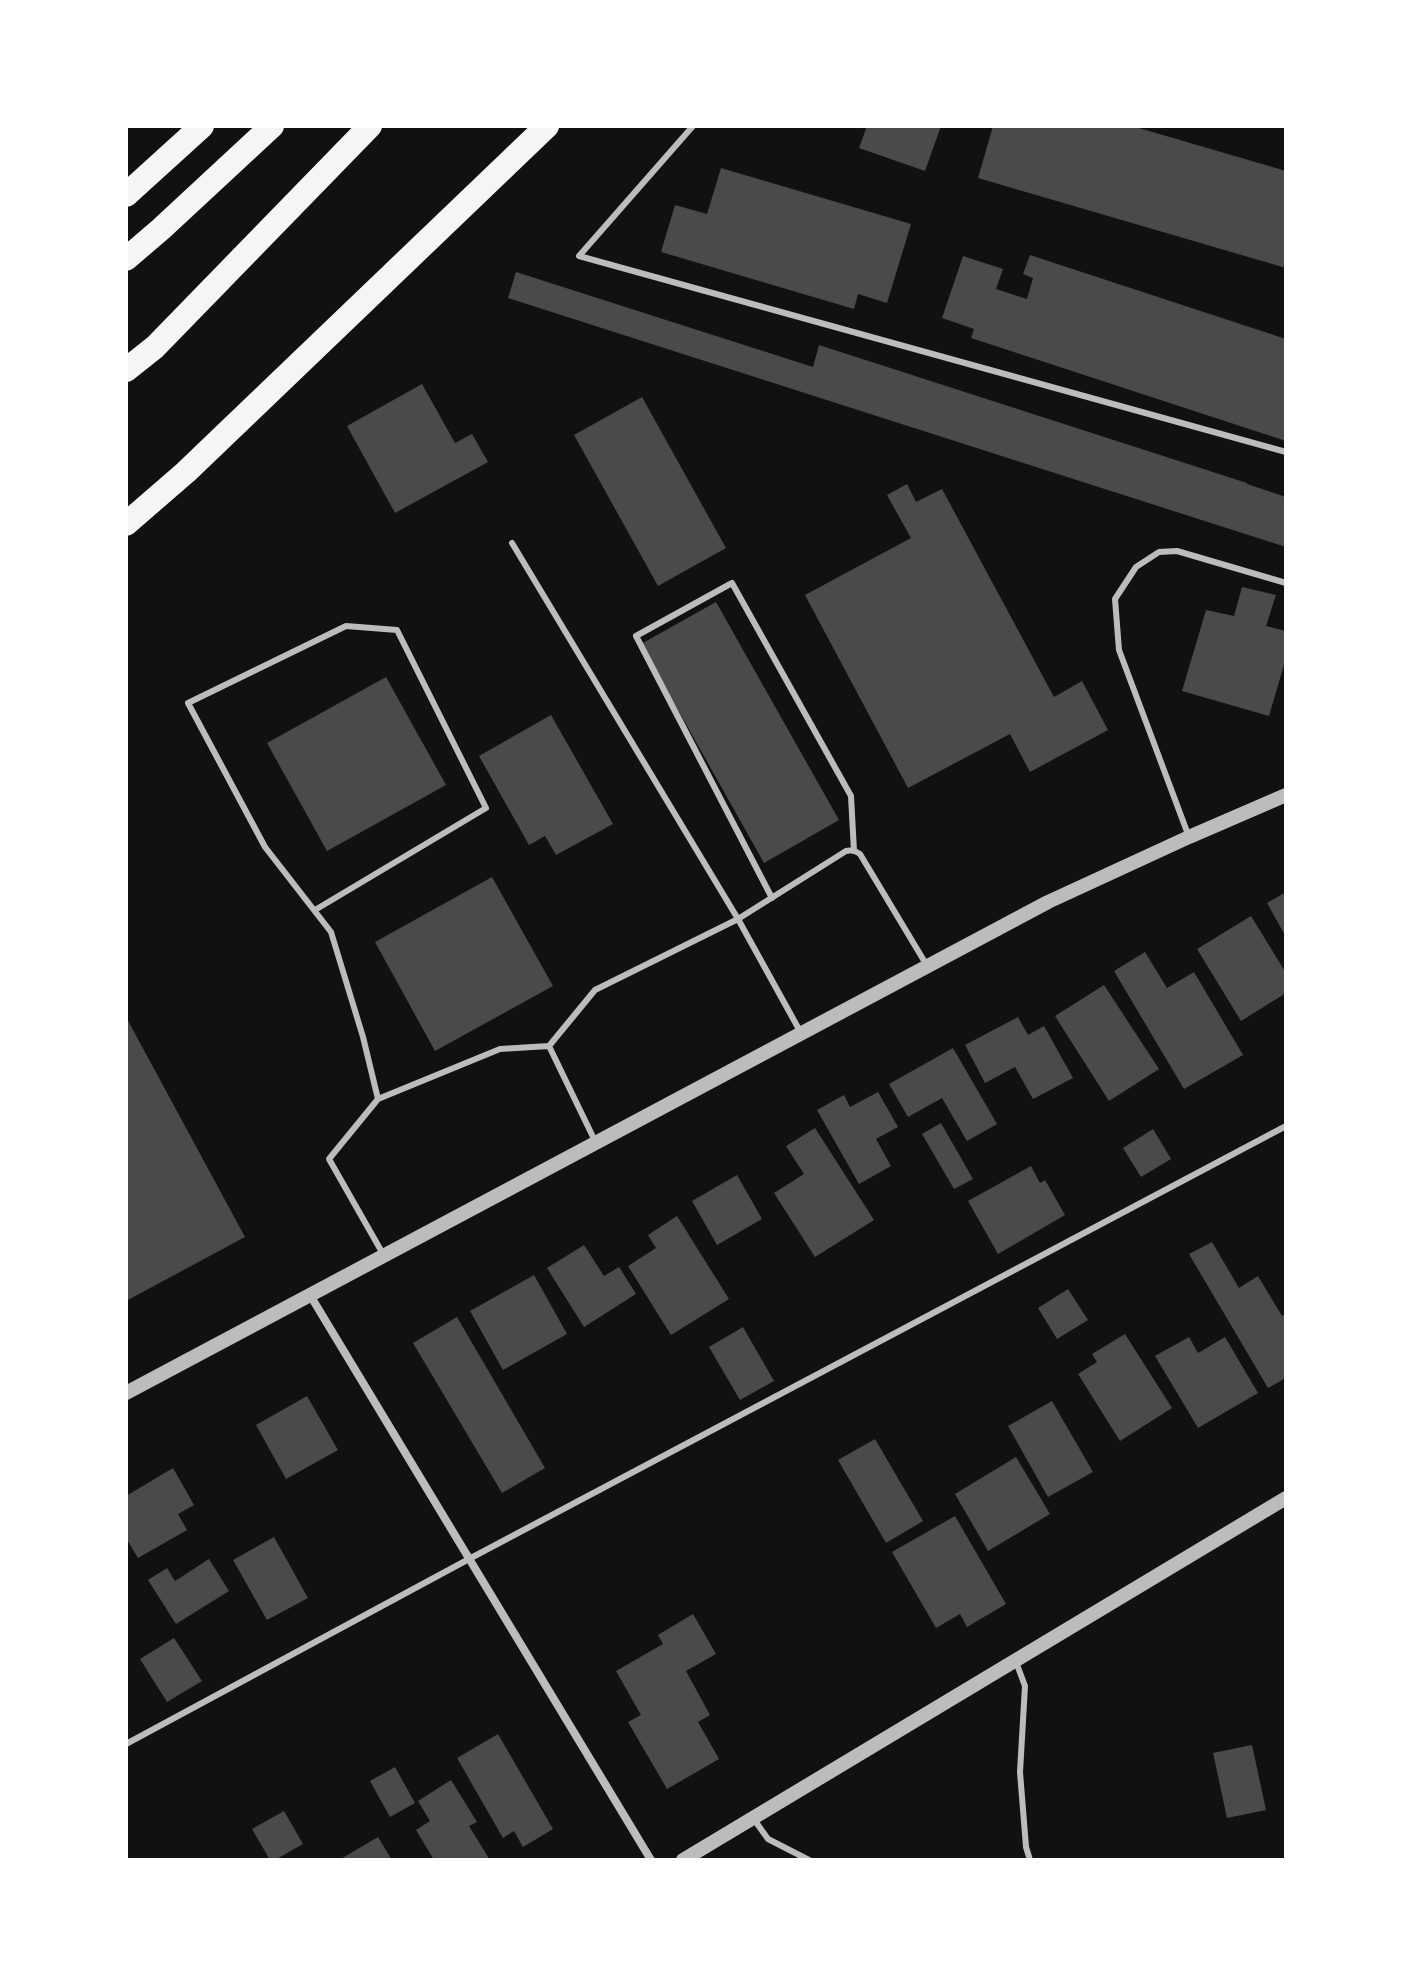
<!DOCTYPE html>
<style>
body{margin:0}
#map{position:relative;width:1412px;height:1986px;overflow:hidden;background:#111;font-family:"DM Sans",sans-serif}
canvas{display:block}
.frame{position:absolute;inset:0;border:128px solid #fff;pointer-events:none}
</style>
<div id="map">
<canvas width="1412" height="1986"></canvas>
<div class="frame"></div>
</div>
<script>
const ctx = document.querySelector('canvas').getContext('2d');
ctx.lineJoin = 'round';
function paint(path, color) { ctx.fillStyle = color; ctx.fill(path, 'evenodd'); }
const shape = rows => new Path2D(rows.map(r => 'M' + r).join(''));
function stroke(path, color, width, dash) { ctx.strokeStyle = color; ctx.lineWidth = width; ctx.lineCap = dash ? 'butt' : 'round'; ctx.setLineDash(dash || []); ctx.stroke(path); }
const building = shape([
 [867,126,941,126,925,171,859,148],
 [993,126,1132,126,1286,171,1286,268,978,178],
 [721,168,911,224,887,303,858,294,854,309,661,252,675,205,707,214],
 [1030,255,1286,339,1286,441,971,338,974,329,942,318,963,256,1003,269,996,289,1027,299,1033,278,1023,274],
 [516,272,813,367,819,345,1247,483,1247,484,1286,497,1286,547,508,298],
 [422,384,455,443,472,434,488,462,395,513,347,426],
 [642,397,726,548,658,586,574,435],
 [907,484,916,502,942,489,1054,697,1082,681,1108,730,1030,772,1010,734,908,788,805,595,911,538,887,495],
 [1242,587,1276,595,1266,626,1286,631,1286,658,1269,716,1182,691,1206,610,1234,616],
 [716,602,839,820,764,863,641,644],
 [386,677,446,785,327,851,267,743],
 [551,715,613,824,556,855,545,836,529,845,479,756],
 [492,877,553,986,435,1051,375,942],
 [1286,892,1286,937,1267,903],
 [1251,916,1286,973,1286,993,1241,1021,1197,949],
 [1145,952,1167,988,1194,972,1243,1055,1184,1089,1114,971],
 [1104,985,1159,1069,1109,1101,1055,1016],
 [126,1017,245,1237,126,1301],
 [1018,1017,1028,1035,1044,1026,1073,1078,1033,1099,1015,1067,985,1083,965,1045],
 [953,1048,997,1124,967,1141,942,1098,908,1117,889,1084],
 [878,1092,898,1127,876,1139,891,1166,859,1184,817,1110,844,1095,850,1107],
 [941,1123,973,1179,954,1189,922,1134],
 [815,1128,874,1220,815,1257,774,1193,804,1174,786,1146],
 [1153,1129,1171,1159,1141,1177,1123,1148],
 [1031,1166,1040,1183,1045,1180,1065,1215,998,1254,968,1201],
 [737,1175,762,1219,717,1245,692,1201],
 [677,1216,729,1299,671,1335,628,1266,656,1248,648,1235],
 [1212,1242,1239,1288,1258,1276,1282,1316,1286,1313,1286,1378,1268,1388,1189,1254],
 [584,1245,604,1276,619,1267,636,1294,584,1327,547,1268],
 [534,1275,567,1334,503,1370,470,1311],
 [1068,1289,1088,1320,1057,1339,1038,1308],
 [457,1317,545,1468,502,1493,413,1343],
 [743,1327,774,1381,740,1400,709,1347],
 [1125,1334,1172,1408,1120,1441,1078,1374,1097,1362,1092,1354],
 [1189,1337,1198,1353,1225,1337,1258,1393,1198,1428,1155,1356],
 [307,1396,338,1450,286,1479,256,1425],
 [1052,1401,1093,1472,1048,1497,1008,1426],
 [875,1439,923,1521,886,1543,838,1460],
 [1016,1457,1050,1514,988,1551,955,1494],
 [173,1468,194,1505,178,1514,187,1530,138,1558,126,1538,126,1496],
 [955,1516,1006,1604,967,1627,960,1614,936,1628,892,1552],
 [274,1537,308,1598,267,1620,233,1560],
 [209,1559,229,1591,176,1624,148,1580,167,1568,175,1581],
 [693,1614,716,1654,686,1671,710,1715,698,1722,719,1759,667,1789,628,1722,641,1715,616,1671,663,1644,658,1635],
 [174,1638,202,1681,167,1702,140,1659],
 [498,1734,553,1829,523,1847,514,1831,503,1838,457,1758],
 [1252,1745,1266,1810,1227,1818,1213,1753],
 [395,1767,415,1803,390,1817,370,1781],
 [451,1780,477,1822,469,1826,490,1860,434,1860,416,1830,430,1821,418,1801],
 [284,1811,303,1844,275,1860,270,1860,252,1829],
 [378,1837,392,1860,339,1860]
]);
const service = shape([
 [693,126,579,256,1286,452],
 [512,543,738,919,801,1033],
 [1189,837,1119,650,1115,599,1136,567,1159,552,1177,551,1286,583],
 [772,898,636,636,732,583,851,796,854,851],
 [315,910,486,808,397,630,346,626,188,703,265,847,331,932,363,1037,378,1099],
 [595,1141,549,1046,595,990,738,919,846,851,853,850,860,854,926,964],
 [383,1254,329,1159,378,1099,500,1049,549,1046],
 [1016,1662,1025,1686,1020,1772,1026,1847,1030,1860],
 [126,1744,469,1559,1286,1126],
 [753,1818,768,1839,809,1860]
]);
const minor = shape([
 [310,1295,651,1860]
]);
const tertiary = shape([
 [126,1393,1048,902,1189,837,1286,795],
 [683,1860,1286,1498]
]);
const motorway = shape([
 [126,195,202,126],
 [126,259,161,229,272,126],
 [126,370,155,347,370,126],
 [126,524,186,472,547,126]
]);
paint(building, '#4a4a4a');
stroke(service, '#bcbcbc', 6);
stroke(minor, '#bcbcbc', 8);
stroke(tertiary, '#bcbcbc', 14);
stroke(motorway, '#f5f5f5', 24);
</script>
